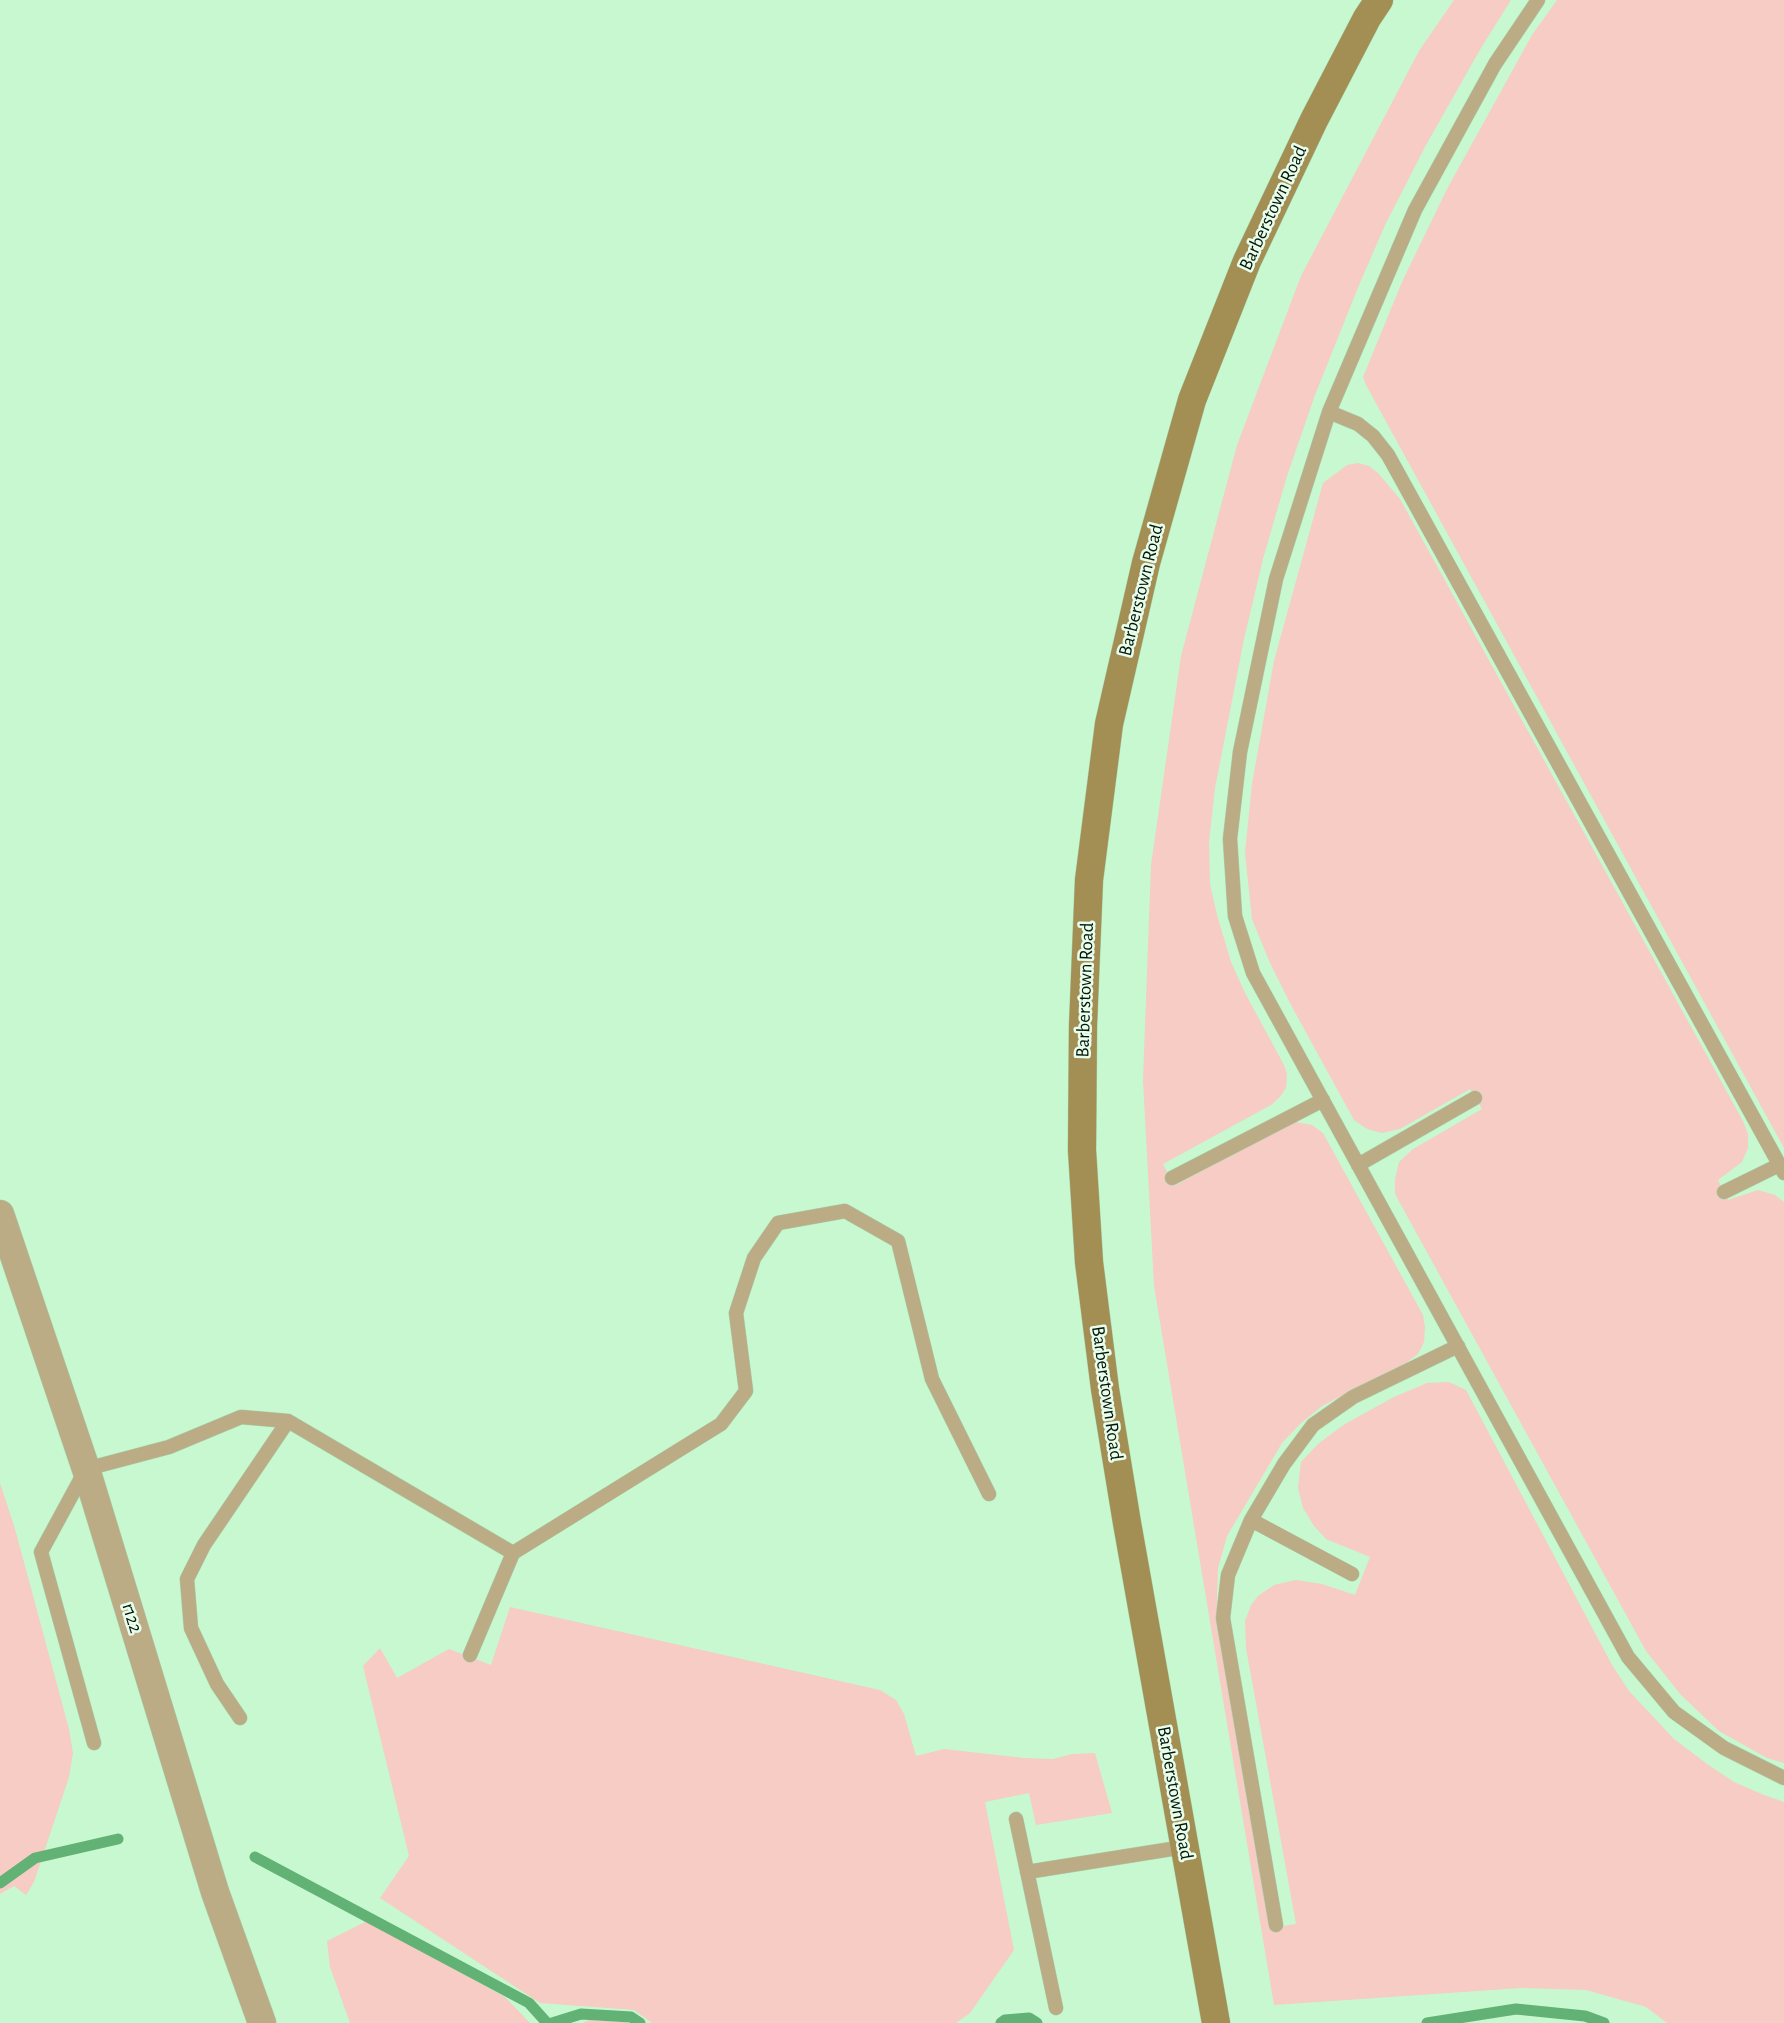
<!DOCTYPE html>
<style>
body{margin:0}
canvas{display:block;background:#c7f8cf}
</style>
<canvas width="1784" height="2023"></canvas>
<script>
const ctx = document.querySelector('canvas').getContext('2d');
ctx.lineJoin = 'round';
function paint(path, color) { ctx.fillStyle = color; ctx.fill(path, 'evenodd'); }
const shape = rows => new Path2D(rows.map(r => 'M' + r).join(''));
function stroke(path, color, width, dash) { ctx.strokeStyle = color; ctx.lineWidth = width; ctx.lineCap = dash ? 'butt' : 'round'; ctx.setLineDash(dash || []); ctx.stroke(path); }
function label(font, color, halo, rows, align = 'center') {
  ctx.font = font + ' "Alegreya Sans",sans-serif'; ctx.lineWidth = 5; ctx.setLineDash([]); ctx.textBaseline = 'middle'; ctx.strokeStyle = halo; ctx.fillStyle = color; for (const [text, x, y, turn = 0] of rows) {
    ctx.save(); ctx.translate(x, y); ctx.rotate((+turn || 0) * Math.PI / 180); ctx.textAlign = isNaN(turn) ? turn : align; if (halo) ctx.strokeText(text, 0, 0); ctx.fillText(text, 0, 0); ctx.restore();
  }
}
const green = shape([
 [1454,0,1511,0,1481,48,1426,145,1385,225,1357,290,1315,395,1287,476,1263,559,1244,639,1215,788,1209,842,1210,884,1217,915,1231,962,1245,993,1284,1065,1287,1074,1286,1088,1280,1097,1271,1105,1163,1164,1174,1186,1283,1126,1296,1122,1312,1125,1323,1133,1423,1315,1425,1328,1424,1342,1418,1354,1406,1363,1322,1406,1300,1424,1282,1443,1227,1536,1218,1568,1217,1600,1221,1640,1271,1928,1296,1924,1246,1648,1245,1621,1251,1605,1258,1596,1274,1585,1296,1580,1322,1584,1355,1595,1370,1557,1326,1539,1314,1526,1303,1508,1298,1488,1301,1462,1319,1443,1345,1424,1394,1397,1427,1383,1449,1382,1466,1390,1612,1665,1629,1691,1674,1739,1707,1764,1734,1782,1764,1795,1784,1802,1784,2023,1667,2023,1646,2007,1586,1990,1521,1988,1274,2005,1154,1286,1143,1080,1151,865,1181,656,1237,445,1301,276,1419,51],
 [1557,0,1784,0,1784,1148,1366,385,1363,377,1402,282,1447,189,1532,35],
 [1358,463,1369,466,1378,473,1400,499,1743,1121,1748,1134,1748,1148,1742,1162,1718,1180,1728,1200,1758,1190,1775,1195,1784,1202,1784,1763,1767,1758,1719,1731,1681,1695,1646,1651,1395,1194,1395,1179,1399,1162,1413,1149,1482,1109,1470,1089,1400,1129,1382,1133,1367,1129,1354,1120,1291,1005,1270,963,1252,919,1245,853,1252,784,1274,661,1323,483,1347,465],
 [0,1483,15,1529,69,1729,73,1753,69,1777,34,1882,26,1895,14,1886,0,1894],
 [510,1607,880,1690,896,1700,904,1714,916,1756,944,1749,1024,1758,1053,1759,1072,1754,1095,1753,1112,1813,1036,1825,1029,1793,985,1802,1014,1950,970,2013,956,2023,652,2023,634,2010,540,2003,380,1898,409,1856,363,1666,380,1648,397,1678,449,1649,491,1665],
 [367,1921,505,1997,530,2023,350,2023,330,1967,327,1941],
 [589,2020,626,2022,628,2023,583,2023]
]);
const stream = shape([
 [255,1857,529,2003,547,2023],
 [0,1883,35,1858,118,1839],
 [552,2023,581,2014,631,2017,640,2023],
 [1001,2023,1005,2020,1029,2018,1037,2023],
 [1427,2023,1516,2009,1585,2016,1604,2023]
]);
const lane = shape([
 [1538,0,1495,64,1415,210,1329,412,1276,579,1240,752,1230,839,1235,916,1253,973,1628,1657,1674,1712,1724,1748,1784,1778],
 [1329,412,1358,424,1373,436,1388,455,1784,1173],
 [1358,1165,1475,1098],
 [1172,1178,1323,1100],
 [1724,1192,1779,1165],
 [1251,1520,1352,1574],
 [470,1655,513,1553],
 [240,1718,217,1684,191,1628,187,1579,204,1545,288,1421],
 [94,1743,41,1552,86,1469,169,1447,241,1417,288,1421,513,1553,721,1424,746,1391,736,1313,754,1258,778,1223,845,1211,898,1241,932,1379,989,1494],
 [1016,1819,1056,2008],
 [1027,1872,1184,1847],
 [1276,1925,1223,1618,1228,1575,1251,1520,1284,1464,1313,1425,1353,1397,1458,1346]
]);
const street = shape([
 [0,1214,86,1469,215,1892,262,2023]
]);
const secondary = shape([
 [1216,2023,1127,1523,1105,1389,1089,1262,1082,1150,1083,1026,1089,880,1109,724,1146,563,1192,400,1247,261,1314,120,1367,18,1379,0]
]);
const streetNames = [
 ["Barberstown Road",1273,208,-65],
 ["Barberstown Road",1141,590,-76],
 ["Barberstown Road",1085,990,-88],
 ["Barberstown Road",1107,1393,82],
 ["r122",132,1618,73],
 ["Barberstown Road",1175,1793,80]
];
paint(green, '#f6ccc5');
stroke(stream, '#62b275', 11);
stroke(lane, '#a8d4af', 15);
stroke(street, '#a8d4af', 29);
stroke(secondary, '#a8d4af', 29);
stroke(lane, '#bbac86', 14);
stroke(street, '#bbac86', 28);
stroke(secondary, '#a38e53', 28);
label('19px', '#051709', '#e9fdec', streetNames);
</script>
